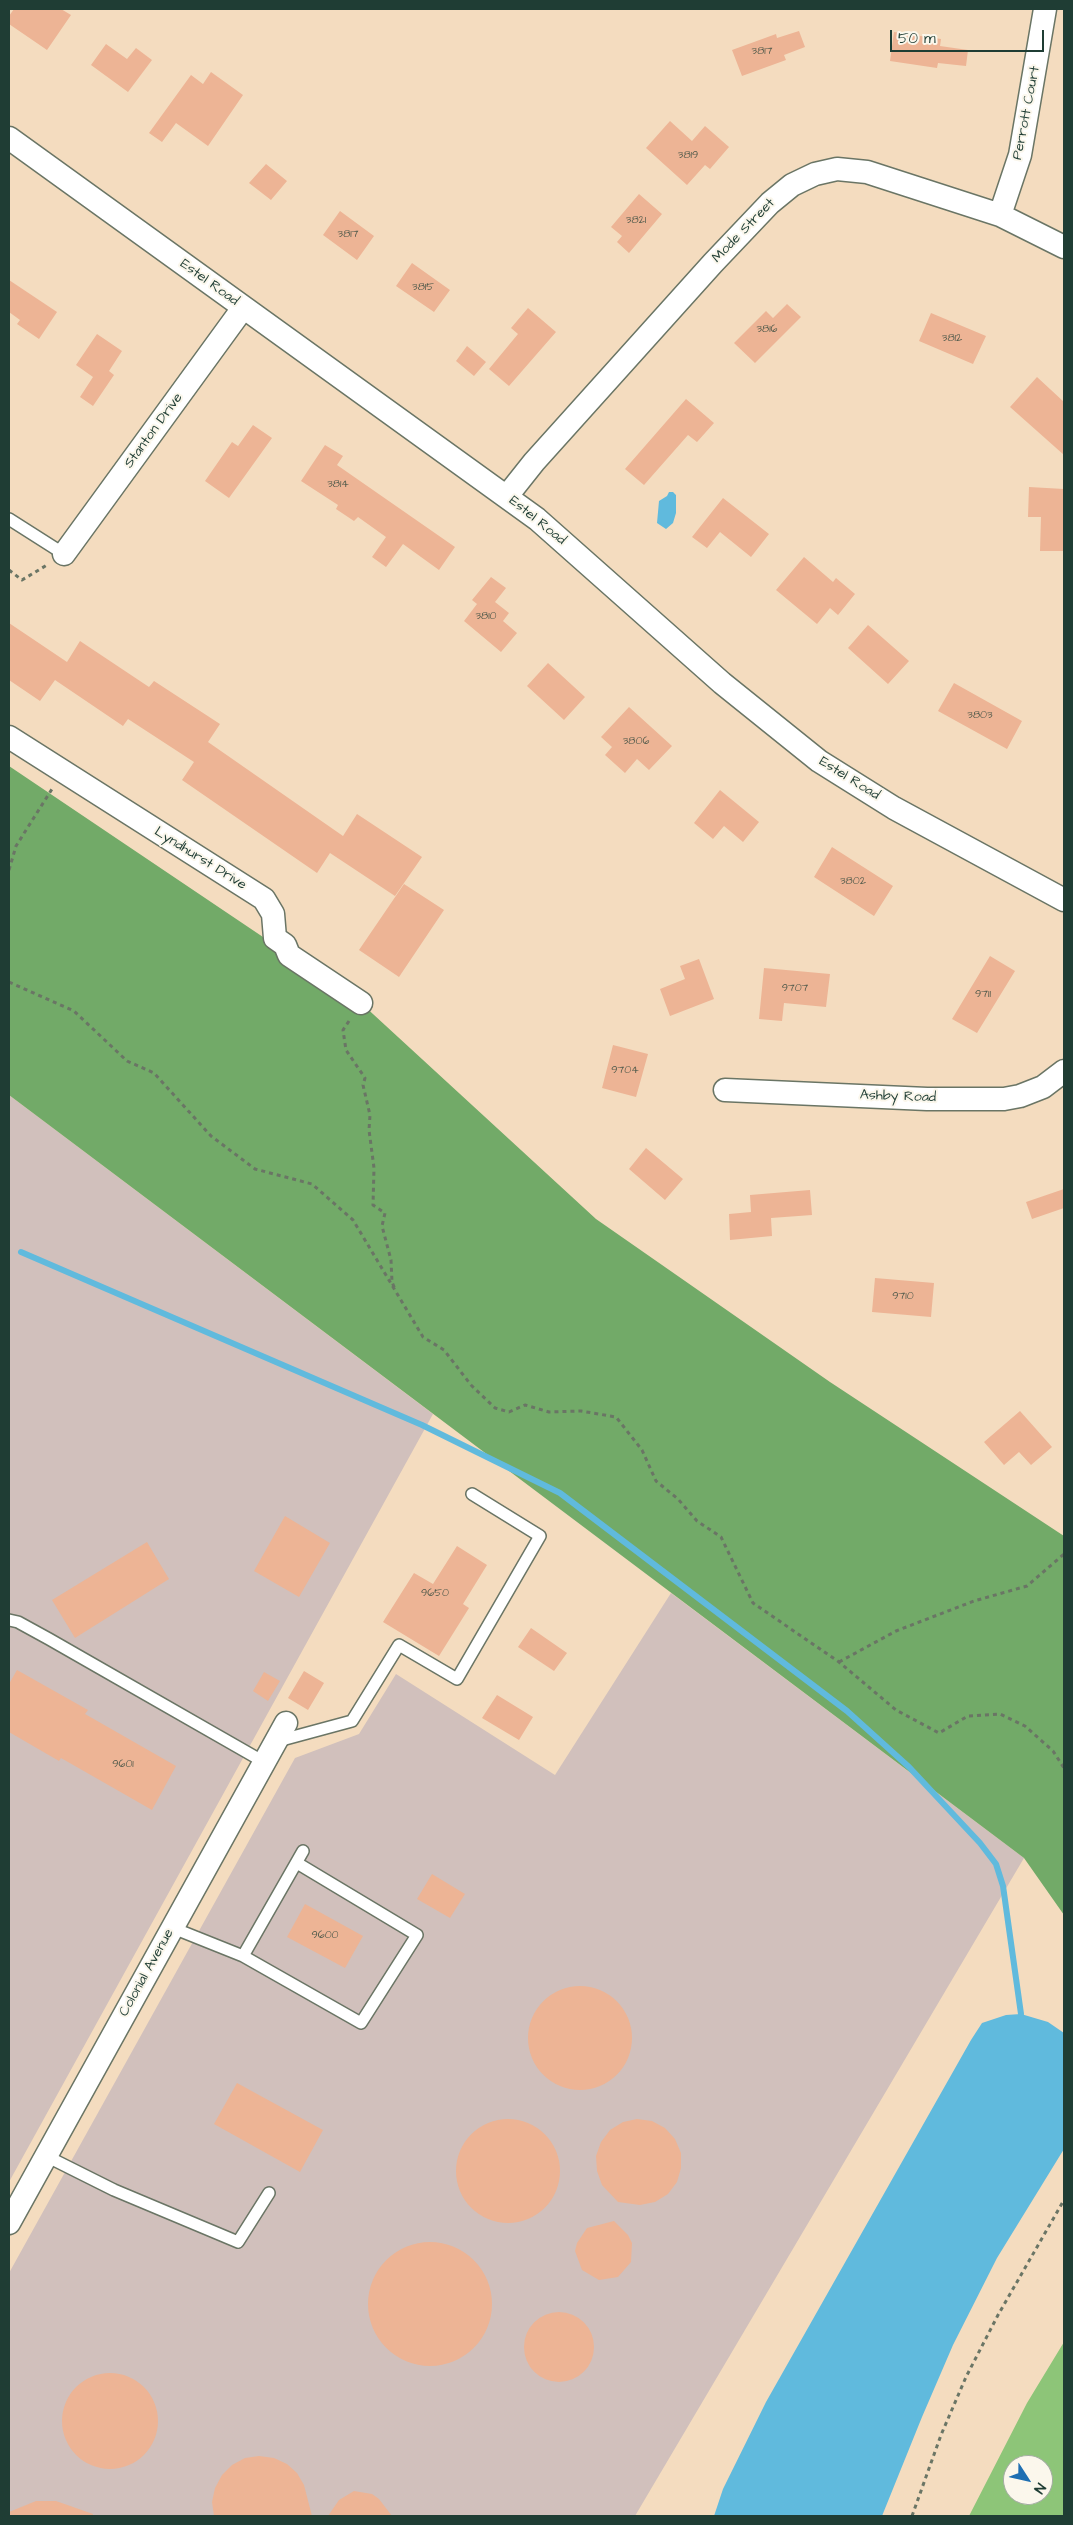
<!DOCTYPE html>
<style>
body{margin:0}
#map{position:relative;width:1073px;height:2525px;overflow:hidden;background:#f4dcbf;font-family:"Architects Daughter",sans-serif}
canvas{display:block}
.frame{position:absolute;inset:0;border:10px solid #1f3d34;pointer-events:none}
.north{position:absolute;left:1003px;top:2455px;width:50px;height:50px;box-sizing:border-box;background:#fbf7ec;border:1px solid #a3ada2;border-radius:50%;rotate:125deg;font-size:14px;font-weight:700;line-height:20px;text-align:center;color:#1f3d34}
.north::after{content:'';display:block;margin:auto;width:18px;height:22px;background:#1f6fb2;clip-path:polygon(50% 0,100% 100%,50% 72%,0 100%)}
.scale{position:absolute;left:890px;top:30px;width:154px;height:22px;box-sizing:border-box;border:2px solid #1f3d34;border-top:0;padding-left:6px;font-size:15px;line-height:18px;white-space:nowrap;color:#1f3d34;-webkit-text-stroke:4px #fbf7ec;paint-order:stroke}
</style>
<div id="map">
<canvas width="1073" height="2525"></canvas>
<div class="frame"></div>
<div class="north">N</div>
<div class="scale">50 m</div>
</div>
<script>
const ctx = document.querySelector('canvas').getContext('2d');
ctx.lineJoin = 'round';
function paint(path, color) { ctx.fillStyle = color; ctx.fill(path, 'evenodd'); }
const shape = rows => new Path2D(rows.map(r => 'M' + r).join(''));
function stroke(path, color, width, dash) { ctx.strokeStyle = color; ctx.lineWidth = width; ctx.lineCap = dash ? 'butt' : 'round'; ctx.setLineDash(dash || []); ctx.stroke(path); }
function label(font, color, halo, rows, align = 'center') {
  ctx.font = font + ' "Architects Daughter",sans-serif'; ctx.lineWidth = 4; ctx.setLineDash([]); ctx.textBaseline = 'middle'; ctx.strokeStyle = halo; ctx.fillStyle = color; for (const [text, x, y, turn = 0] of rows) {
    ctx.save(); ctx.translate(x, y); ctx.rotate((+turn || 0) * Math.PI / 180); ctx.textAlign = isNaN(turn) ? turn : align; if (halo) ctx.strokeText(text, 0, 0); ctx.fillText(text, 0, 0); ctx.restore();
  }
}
const industrial = shape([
 [9,1095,433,1414,9,2182],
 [671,1593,1024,1858,635,2516,9,2516,9,2273,295,1758,359,1734,396,1674,555,1775]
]);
const green = shape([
 [1064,2342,1064,2516,969,2516,1027,2403],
 [1013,2465,1043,2465,1043,2495,1013,2495]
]);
const forest = shape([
 [9,766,361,1003,596,1219,830,1382,1064,1536,1064,1915,1024,1858,9,1095]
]);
const water = shape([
 [669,492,673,492,676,495,676,513,673,523,666,529,657,523,659,501,667,496],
 [1021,2014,1048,2022,1064,2033,1064,2149,997,2258,953,2345,922,2417,882,2516,714,2516,723,2489,766,2402,971,2040,982,2023,1006,2015]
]);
const stream = shape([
 [21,1252,422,1425,560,1493,847,1711,909,1767,980,1843,996,1864,1003,1886,1021,2014]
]);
const building = shape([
 [14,9,61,9,71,15,47,50,9,24,9,16],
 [799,31,805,47,784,55,786,60,742,76,732,50,776,34,777,38],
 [894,32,941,39,940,46,968,50,966,66,938,63,937,68,890,61],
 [106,44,127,59,136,48,152,60,128,92,91,65],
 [211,72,243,95,208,146,176,123,162,142,149,133,191,75,203,84],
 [670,121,692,141,705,126,729,147,710,169,705,165,687,185,646,148],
 [266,164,287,181,271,200,249,183],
 [639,194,662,214,629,253,617,242,622,236,611,227],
 [340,211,374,236,357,260,323,235],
 [412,263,450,290,434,312,396,286],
 [9,280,57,312,39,339,17,324,20,320,9,312],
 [787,304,801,317,755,363,734,343,766,311,773,318],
 [528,308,556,332,509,386,489,369,518,334,511,328],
 [931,313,986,336,973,364,919,341],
 [97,334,122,351,109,371,114,375,93,406,80,397,93,377,76,365],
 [467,346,486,362,474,376,456,361],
 [1037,377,1064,402,1064,455,1010,407],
 [686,399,714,423,697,442,688,435,644,485,625,469],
 [253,425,272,438,229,498,205,481,232,442,238,446],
 [325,445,343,456,337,465,455,547,439,570,403,544,386,567,372,557,386,537,358,517,354,521,336,509,338,505,301,481],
 [1029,487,1064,489,1064,551,1040,551,1041,517,1028,517],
 [723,498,769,534,751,557,720,532,707,548,692,537],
 [804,557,833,582,836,578,855,594,838,615,830,608,817,624,776,590],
 [491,577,506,588,495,602,509,613,503,621,517,633,501,652,464,621,477,604,472,600],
 [9,623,67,662,80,641,149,687,154,681,220,724,208,742,343,836,357,814,422,857,395,896,330,853,317,873,182,780,194,762,128,719,123,726,55,680,40,701,9,680],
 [868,625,909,661,888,684,848,648],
 [548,663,585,697,564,720,527,686],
 [954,683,1022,721,1007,749,938,711],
 [629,707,672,746,649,770,637,759,625,773,605,755,612,747,601,737],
 [720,790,759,822,743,842,724,826,713,839,694,823],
 [832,847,893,886,874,916,814,877],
 [404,884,444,910,399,977,359,950],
 [990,956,1015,971,977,1033,952,1019],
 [699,959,714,999,670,1016,660,989,685,979,680,966],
 [764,968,830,974,826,1007,784,1003,782,1021,759,1019],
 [613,1045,648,1054,636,1097,602,1088],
 [646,1148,683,1179,665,1200,629,1169],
 [1064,1189,1064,1208,1032,1219,1026,1202],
 [810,1190,812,1215,771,1218,772,1236,730,1240,729,1214,751,1212,750,1195],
 [875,1278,934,1283,931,1317,872,1312],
 [1020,1411,1052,1447,1031,1465,1019,1452,1004,1465,984,1442],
 [285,1516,330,1543,299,1597,254,1571],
 [147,1542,169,1579,75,1638,52,1600],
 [457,1546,487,1565,463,1604,469,1608,439,1656,383,1622,414,1573,433,1584],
 [531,1628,567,1653,554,1671,518,1647],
 [17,1670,88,1710,85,1714,176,1766,152,1810,61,1758,59,1761,9,1732,9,1684],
 [304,1671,324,1683,308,1710,288,1698],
 [264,1672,280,1681,268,1701,253,1691],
 [497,1695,533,1717,519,1740,482,1718],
 [432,1874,465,1894,450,1918,417,1899],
 [305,1904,363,1936,345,1968,287,1937],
 '528 2038a52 52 0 1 1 104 0a52 52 0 1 1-104 0Z',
 [237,2083,323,2130,300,2172,214,2124],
 [637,2119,652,2121,665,2128,675,2139,681,2153,681,2168,677,2182,668,2194,655,2202,640,2205,618,2202,602,2185,597,2171,596,2156,601,2142,610,2130,623,2122],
 '456 2171a52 52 0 1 1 104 0a52 52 0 1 1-104 0Z',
 [614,2221,628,2235,632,2243,631,2262,618,2277,599,2280,582,2270,575,2251,577,2243,587,2228],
 '368 2304a62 62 0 1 1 124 0a62 62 0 1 1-124 0Z',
 '524 2347a35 35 0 1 1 70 0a35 35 0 1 1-70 0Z',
 '62 2421a48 48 0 1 1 96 0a48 48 0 1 1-96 0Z',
 [259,2456,274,2458,287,2464,297,2473,304,2485,312,2516,214,2516,212,2502,215,2488,222,2475,232,2465,245,2458],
 [354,2491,372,2494,379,2499,392,2516,328,2516,339,2500],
 [36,2501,56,2501,93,2514,93,2516,9,2516,9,2512]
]);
const path = shape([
 [9,570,22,580,47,565],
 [9,870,16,846,52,789],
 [9,982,74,1011,127,1061,154,1073,211,1136,255,1169,312,1184,353,1220,423,1337,444,1350,471,1385,495,1408,509,1412,525,1405,549,1412,581,1411,616,1417,642,1450,656,1481,678,1499,697,1521,721,1537,753,1603,839,1662,896,1710,939,1733,968,1716,1000,1714,1025,1726,1053,1751,1064,1768],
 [349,1021,343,1030,346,1050,365,1078,363,1085,370,1115,369,1130,374,1168,373,1205,385,1213,382,1226,391,1260,392,1282,395,1289],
 [839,1662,896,1631,974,1601,1027,1586,1064,1554],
 [912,2516,941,2435,966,2377,998,2315,1064,2200]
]);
const lane = shape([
 [9,519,64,554],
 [9,1620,18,1622,49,1639,264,1762],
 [278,1741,352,1721,399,1645,457,1679,540,1536,472,1494],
 [173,1928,243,1956,303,1851],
 [243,1956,361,2023,417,1935,297,1863],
 [46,2156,114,2190,238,2242,269,2193]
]);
const street = shape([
 [9,138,537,519,722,683,819,761,894,808,1064,900],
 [1000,215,1020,155,1045,9],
 [507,496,534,462,713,263,770,203,792,185,815,174,837,169,867,172,1000,215,1064,247],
 [64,554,243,308],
 [9,737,264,899,273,914,275,938,285,945,289,955,361,1003],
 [725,1090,927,1099,1004,1099,1020,1096,1043,1087,1064,1071],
 [9,2223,286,1723]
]);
const numberNames = [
 ["3817",762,52],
 ["3819",688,156],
 ["3821",636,221],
 ["3817",348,235],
 ["3815",423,288],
 ["3816",767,330],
 ["3812",952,339],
 ["3814",338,485],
 ["3810",486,617],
 ["3803",980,716],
 ["3806",636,742],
 ["3802",853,882],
 ["9707",795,989],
 ["9711",983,995],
 ["9704",625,1071],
 ["9710",903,1297],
 ["9650",435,1594],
 ["9601",123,1765],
 ["9600",325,1936]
];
const streetNames = [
 ["Perrott Court",1027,113,-79],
 ["Mode Street",744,231,-46],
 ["Estel Road",209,283,36],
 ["Stanton Drive",154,431,-54],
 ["Estel Road",537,521,39],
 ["Estel Road",849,779,32],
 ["Lyndhurst Drive",200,859,32],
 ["Ashby Road",898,1097,2],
 ["Colonial Avenue",147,1973,-61]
];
paint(industrial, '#d1c0bc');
paint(green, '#8dc578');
paint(forest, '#72aa68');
paint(water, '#60badd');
stroke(stream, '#60badd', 6);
paint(building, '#edb495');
stroke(lane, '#6a7565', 14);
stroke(street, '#6a7565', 25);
stroke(path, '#6a7565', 3, [4, 4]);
stroke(lane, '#fff', 11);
stroke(street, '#fff', 22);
label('11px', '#525b4c', null, numberNames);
label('14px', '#1f3d34', '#fbf7ec', streetNames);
</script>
